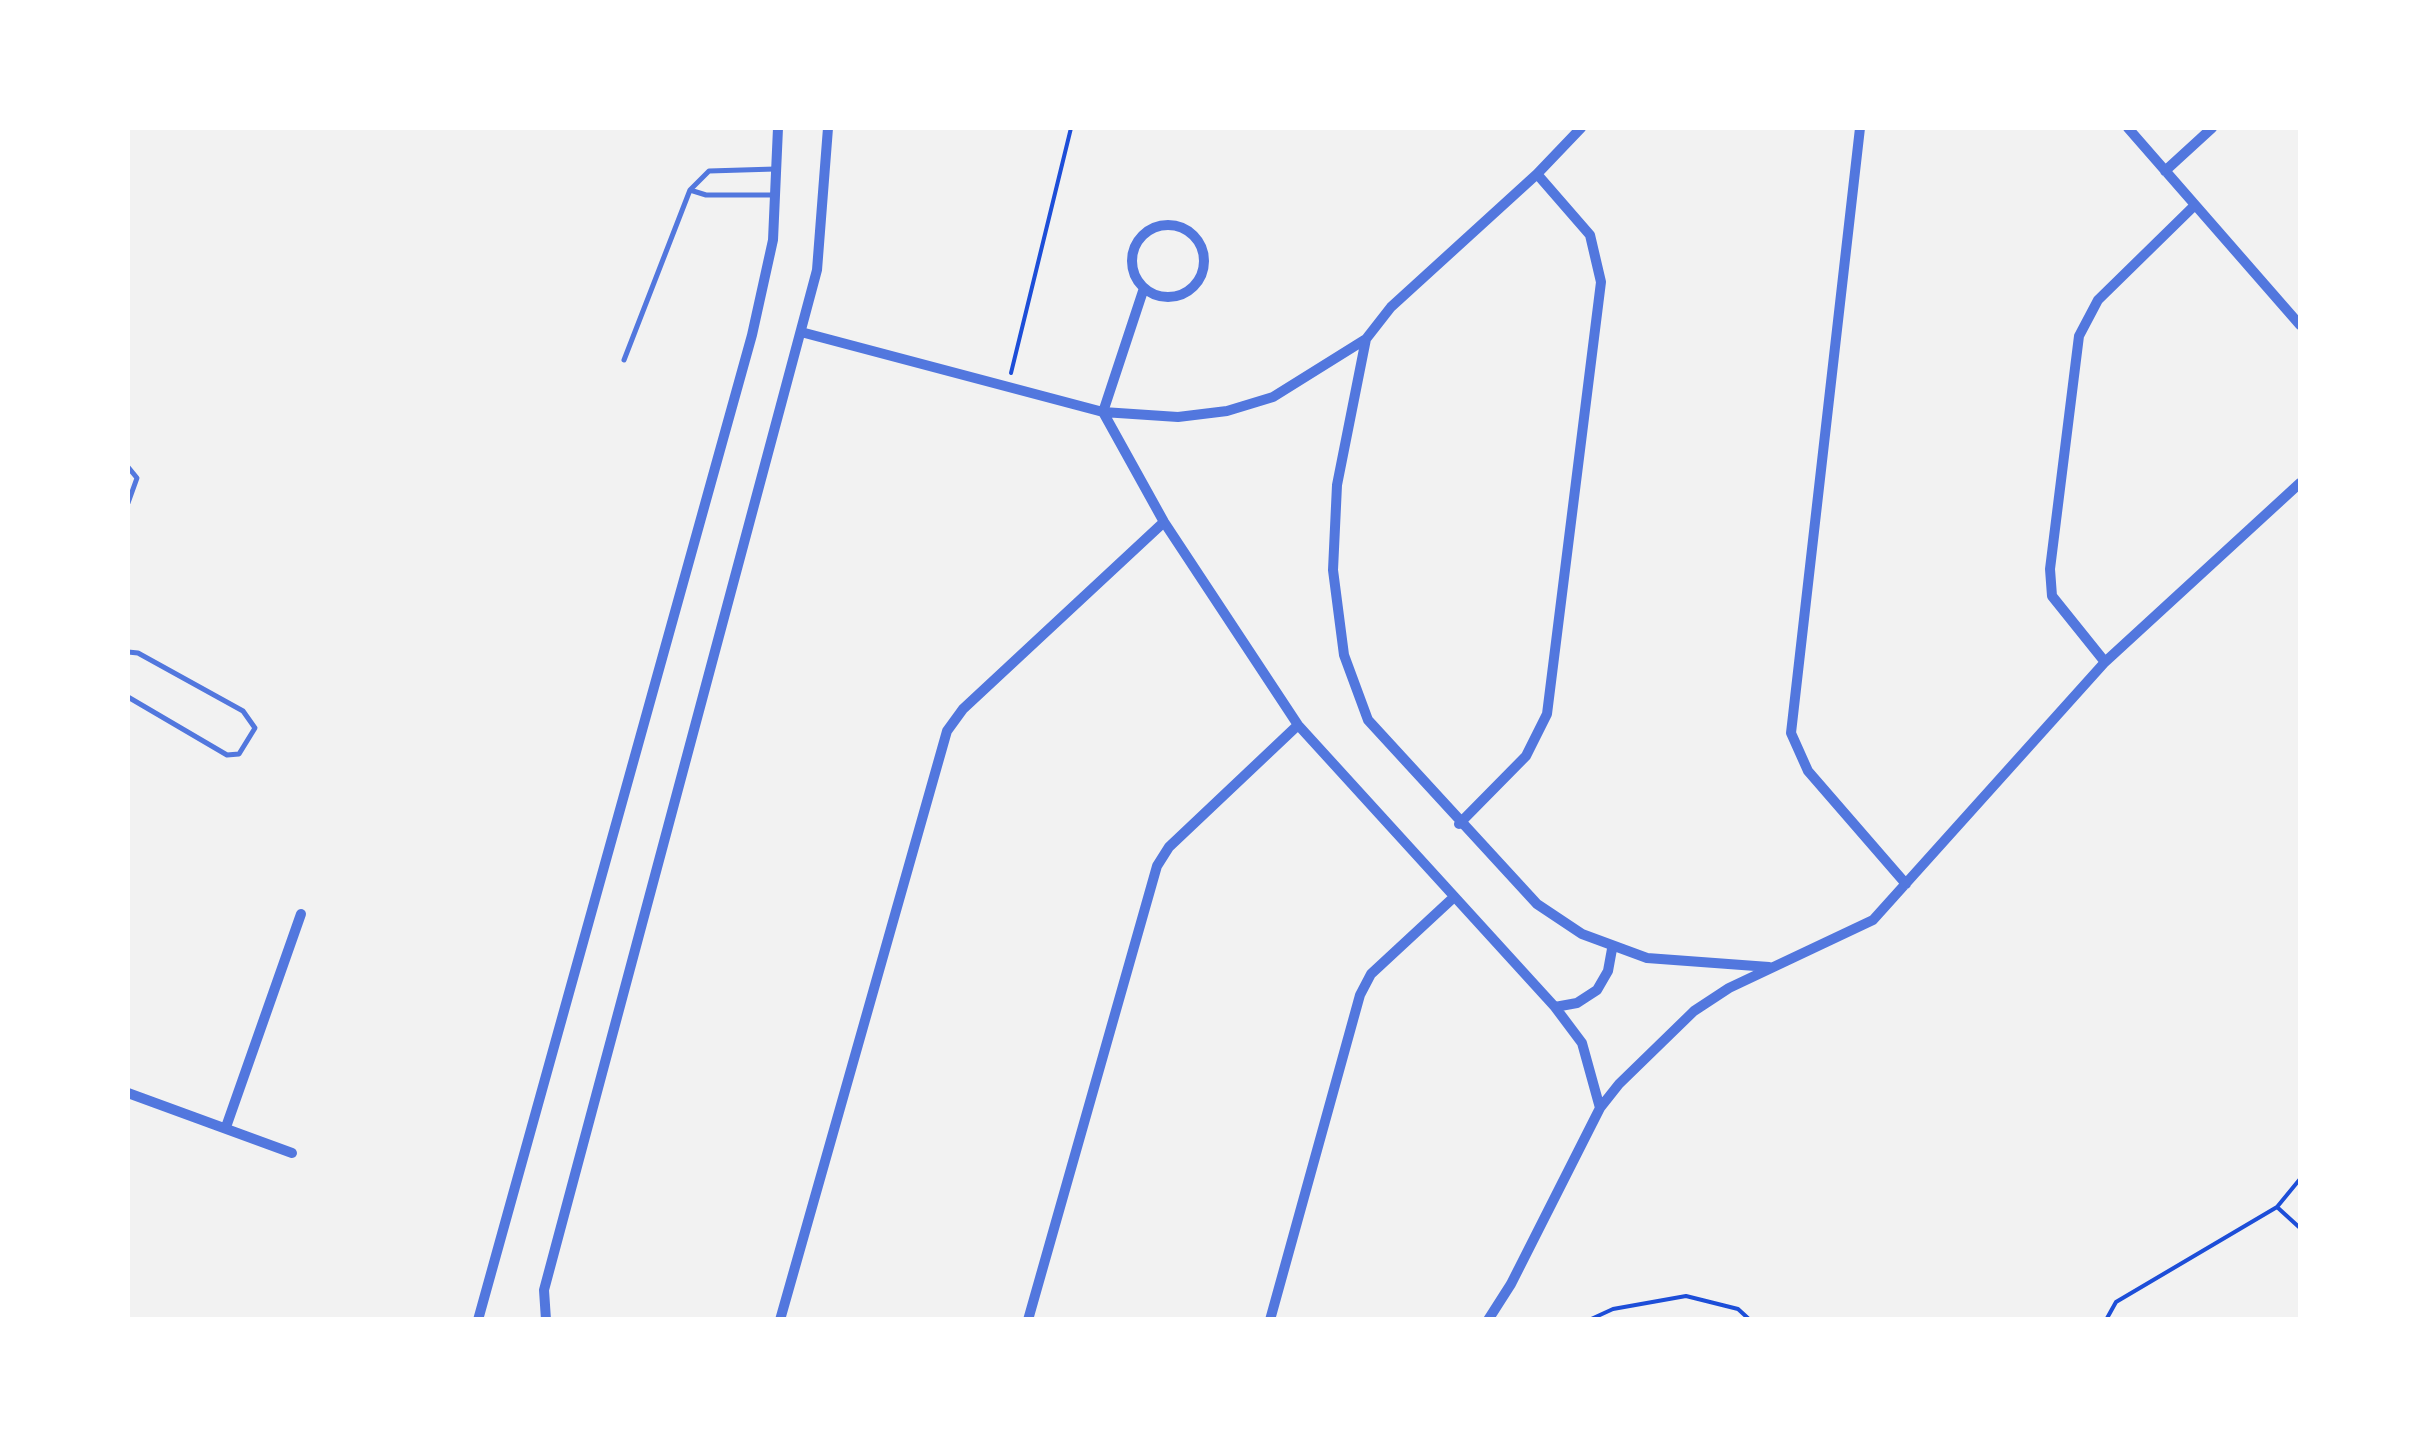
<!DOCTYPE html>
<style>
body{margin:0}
#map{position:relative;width:2428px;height:1447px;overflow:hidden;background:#f2f2f2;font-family:Barlow,sans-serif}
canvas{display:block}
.frame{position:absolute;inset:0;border:130px solid #fff;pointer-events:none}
</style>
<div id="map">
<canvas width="2428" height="1447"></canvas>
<div class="frame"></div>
</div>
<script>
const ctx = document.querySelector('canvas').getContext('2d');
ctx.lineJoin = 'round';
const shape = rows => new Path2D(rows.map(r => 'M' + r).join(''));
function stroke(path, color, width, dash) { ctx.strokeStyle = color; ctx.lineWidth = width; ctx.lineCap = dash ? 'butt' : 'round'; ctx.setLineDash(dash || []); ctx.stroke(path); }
const path = shape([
 [1011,373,1071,128],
 [2277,1207,2300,1228],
 [1589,1320,1613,1309,1686,1296,1738,1309,1750,1320],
 [2106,1320,2116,1302,2277,1207,2300,1179]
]);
const service = shape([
 [690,190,706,195,773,195],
 [624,360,690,190,709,171,775,169],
 [128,467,137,478,128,503],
 [128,652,138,653,243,711,255,728,239,754,227,755,128,697]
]);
const minor = shape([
 [1860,128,1791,733,1808,771,1906,884],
 [2128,128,2300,325],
 [2165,171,2212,128],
 '1132 261a36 36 0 1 1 72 0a36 36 0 1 1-72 0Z',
 [801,332,1103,412,1178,417,1227,411,1273,397,1366,339,1391,307,1537,174,1581,128],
 [1366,339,1337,485,1333,570,1344,655,1368,720,1537,904,1582,934,1647,958,1769,967],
 [1103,412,1164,522,1298,725,1555,1007,1582,1043,1600,1108],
 [1103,412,1144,288],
 [2105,662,2052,596,2050,569,2079,336,2098,300,2195,205],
 [1459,824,1526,756,1547,714,1601,282,1590,235,1537,174],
 [1555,1007,1577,1003,1597,990,1608,971,1612,949],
 [128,1093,292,1153],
 [226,1127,301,914],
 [478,1320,752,335,773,240,778,128],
 [546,1320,544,1290,817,270,828,128],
 [780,1320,947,731,963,709,1164,522],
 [1028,1320,1157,866,1169,847,1298,725],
 [1270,1320,1360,995,1371,974,1453,898],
 [1488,1320,1511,1284,1600,1108,1619,1084,1694,1011,1729,988,1873,920,2105,662,2300,483]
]);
stroke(path, '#1d4ed8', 4);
stroke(service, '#5277de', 5);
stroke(minor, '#5277de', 10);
</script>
